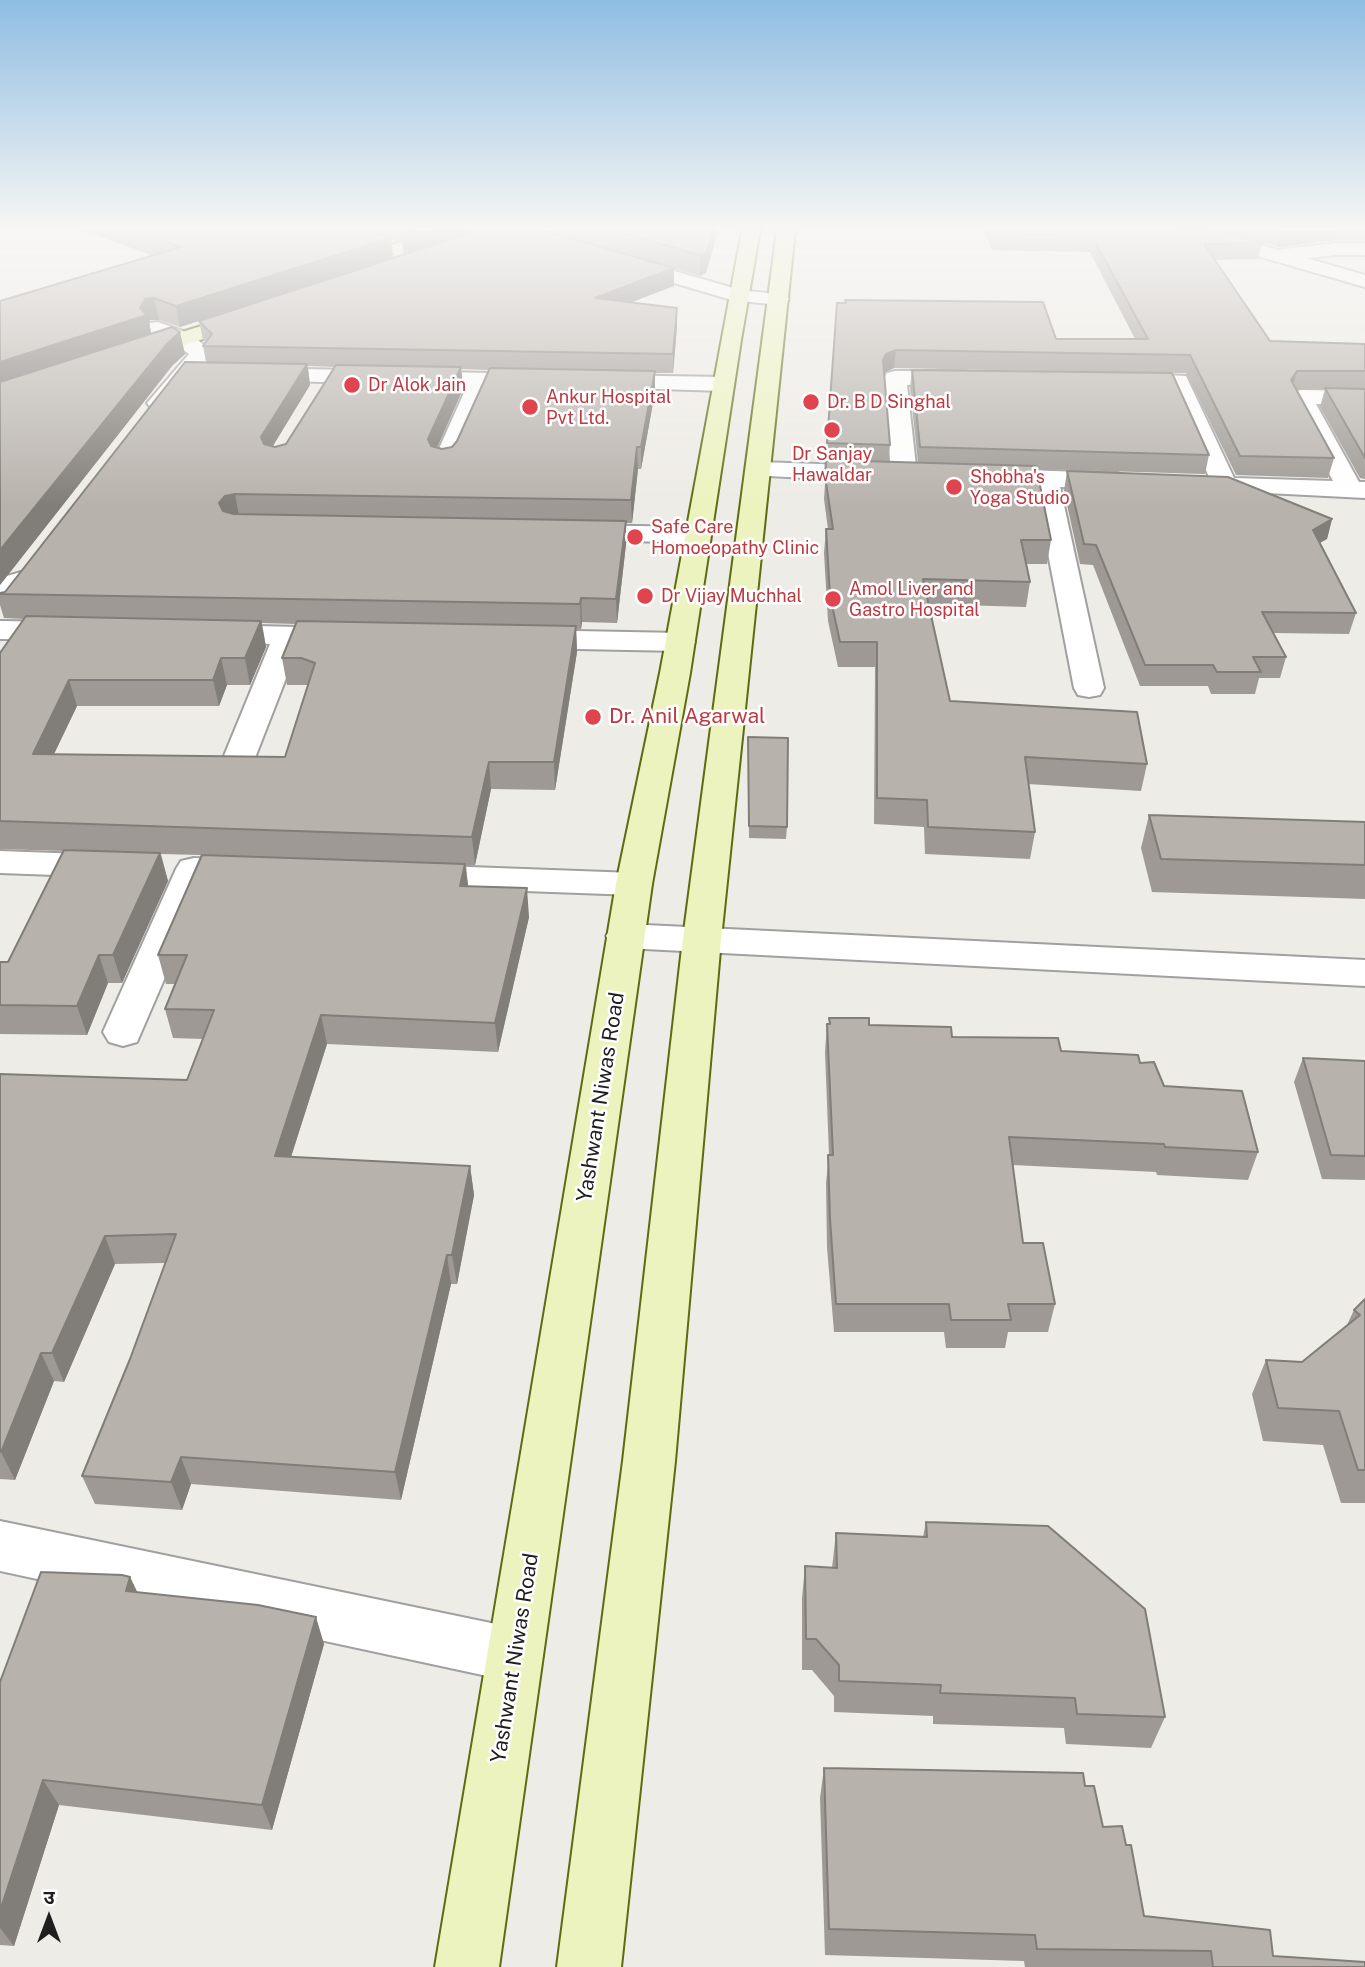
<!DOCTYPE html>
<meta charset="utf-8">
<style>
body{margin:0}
#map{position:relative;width:1365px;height:1967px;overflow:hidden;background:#eeece6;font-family:"Public Sans","Noto Sans Devanagari",sans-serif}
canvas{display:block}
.north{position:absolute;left:14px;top:1883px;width:70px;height:70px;-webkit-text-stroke:5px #fff;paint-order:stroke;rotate:0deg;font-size:19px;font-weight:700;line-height:28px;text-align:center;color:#1f1f1f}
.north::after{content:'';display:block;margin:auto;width:24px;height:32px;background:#1f1f1f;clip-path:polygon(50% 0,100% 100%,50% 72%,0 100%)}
</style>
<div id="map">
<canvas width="1365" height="1967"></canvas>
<div class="north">उ</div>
</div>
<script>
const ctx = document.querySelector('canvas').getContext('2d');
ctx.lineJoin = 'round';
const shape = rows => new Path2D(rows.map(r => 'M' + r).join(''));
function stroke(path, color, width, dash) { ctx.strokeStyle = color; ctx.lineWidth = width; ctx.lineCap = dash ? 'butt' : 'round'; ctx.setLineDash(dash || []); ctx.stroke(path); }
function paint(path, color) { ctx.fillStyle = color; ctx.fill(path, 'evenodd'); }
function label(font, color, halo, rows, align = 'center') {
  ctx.font = font + ' "Public Sans",sans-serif'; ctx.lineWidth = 5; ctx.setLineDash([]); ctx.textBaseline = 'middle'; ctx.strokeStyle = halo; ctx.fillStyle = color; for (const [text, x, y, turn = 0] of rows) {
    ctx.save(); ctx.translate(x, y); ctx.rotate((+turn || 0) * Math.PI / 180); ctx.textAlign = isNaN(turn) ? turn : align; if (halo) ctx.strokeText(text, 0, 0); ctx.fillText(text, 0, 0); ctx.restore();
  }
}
const minor = shape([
 [1335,243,1365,243,1365,255,1335,255,1277,262,1267,256,1277,250,1335,243],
 [623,256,740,290,786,295,789,299,786,303,779,305,732,300,616,266,613,262,616,258,623,256],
 [158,322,191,334,213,353,167,408,159,410,151,408,147,403,189,354,175,344,150,333,147,328,150,323,158,322],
 [258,368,537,374,545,376,548,381,545,386,537,388,489,387,457,462,454,467,445,469,436,467,433,462,467,386,250,380,247,375,250,370,258,368],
 [895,371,965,371,973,373,976,378,973,383,965,385,907,385,917,475,913,480,904,483,895,480,891,474,888,479,879,482,750,475,746,470,750,465,759,462,879,466,888,469,891,474,884,378,887,373,895,371],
 [1123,373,1186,376,1234,478,1333,481,1289,397,1293,392,1301,390,1365,391,1365,405,1316,404,1359,482,1365,482,1365,498,1189,489,1185,484,1189,479,1209,477,1170,388,1115,385,1112,380,1115,375,1123,373],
 [604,375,723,377,731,379,734,384,731,389,723,391,596,387,593,382,596,377,604,375],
 [988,469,1117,473,1126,476,1130,481,1126,486,1117,489,1060,487,1104,688,1100,695,1089,697,1078,695,1074,688,1035,486,979,482,975,477,979,472,988,469],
 [574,525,698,527,707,529,711,535,707,541,698,543,565,539,561,533,565,527,574,525],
 [21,572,31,574,35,580,31,586,0,595,0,578,21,572],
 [0,621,68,622,78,625,83,631,78,637,68,640,0,639,0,621],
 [212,625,344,628,354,631,359,637,354,643,344,646,299,645,251,768,247,775,235,778,223,775,219,768,270,644,202,640,197,634,202,628,212,625],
 [524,630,680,633,690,636,695,642,690,648,680,651,524,648,514,645,509,639,514,633,524,630],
 [0,851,110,855,123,858,128,866,123,874,110,877,0,873,0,851],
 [194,858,247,860,260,863,265,871,260,879,247,882,207,880,137,1042,123,1046,109,1042,103,1032,176,869,181,861,194,858],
 [415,865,634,873,647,876,652,884,647,892,634,895,415,887,402,884,397,876,402,868,415,865],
 [625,924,1365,960,1365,986,625,948,612,945,606,936,612,927,625,924],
 [0,1521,515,1628,535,1636,543,1655,535,1674,515,1682,0,1571,0,1521]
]);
const tertiary = shape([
 [1179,230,1209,230,1365,275,1365,287,1181,234,1179,230]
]);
const secondary = shape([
 [437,230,465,230,463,234,348,272,341,274,334,272,331,268,334,264,437,230],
 [742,230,760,230,741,340,690,673,652,884,499,1967,435,1967,616,884,660,673,742,230],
 [777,230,795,230,721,939,675,1461,621,1967,557,1967,623,1461,683,939,777,230],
 [252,310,259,312,262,316,259,320,141,360,125,360,122,355,125,350,252,310]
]);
const wall = shape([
 [82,230,478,230,404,254,402,243,391,239,393,258,674,286,630,302,677,308,677,327,673,373,655,373,655,392,641,469,638,469,632,523,626,523,626,544,617,623,582,622,581,629,576,629,577,652,555,790,491,789,475,865,466,865,468,886,529,917,498,1052,327,1044,291,1157,470,1166,474,1195,457,1284,451,1284,401,1500,191,1484,182,1510,95,1504,82,1476,130,1359,165,1263,115,1264,64,1382,54,1381,15,1480,0,1479,0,1074,187,1080,203,1039,173,1038,165,1009,175,984,166,984,158,955,201,855,161,854,168,881,122,983,108,983,87,1035,0,1034,0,962,8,962,64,851,0,849,0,653,24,619,4,618,0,605,0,593,5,592,206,362,203,346,206,342,203,340,199,321,180,327,159,320,150,320,149,322,151,333,185,354,172,366,0,585,153,256],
 [308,366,335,367,286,444,275,447,272,447,310,385],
 [461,369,489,370,457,441,452,447,442,449,437,448,463,389],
 [262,623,296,624,282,658,287,685,308,685,285,757,54,754,77,706,219,706,227,685,250,685,266,647],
 [543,230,718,230,706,273,700,276],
 [984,230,1218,230,1262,243,1258,259,1215,260,1270,341,1365,344,1365,479,1360,478,1320,407,1325,389,1296,389,1334,458,1328,478,1236,475,1186,373,1172,373,1209,455,1205,474,1037,469,1051,540,1047,564,1026,564,1030,582,1026,607,928,604,950,701,1147,764,1141,791,1028,784,1035,832,1030,859,925,854,924,827,874,824,875,667,838,667,828,621,824,553,826,529,828,529,824,499,837,303,1056,339,1135,339,1090,252,992,250],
 [894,368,1091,372,912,370,910,388,918,462,888,462,890,445,884,373,885,372],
 [1219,230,1365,230,1365,240,1335,240,1278,247],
 [1067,471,1332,519,1327,539,1319,543,1356,613,1349,634,1273,633,1286,657,1280,678,1259,678,1255,694,1211,694,1208,686,1140,686,1093,565,1080,564,1064,491],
 [748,749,787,827,786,839,749,838],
 [1149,815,1365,822,1365,899,1152,892,1141,848],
 [829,1018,869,1025,1061,1051,1140,1063,1164,1086,1258,1152,1248,1180,1157,1175,1156,1172,1013,1165,1023,1243,1055,1304,1048,1332,1008,1332,1005,1348,946,1348,944,1332,834,1332,827,1247,826,1183,829,1155,825,1052,827,1024,829,1024],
 [1303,1058,1365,1061,1365,1180,1322,1179,1294,1082],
 [1365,1299,1365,1504,1365,1503,1341,1503,1323,1445,1263,1441,1252,1394,1266,1360,1302,1362,1347,1325,1354,1310],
 [926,1522,1165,1717,1151,1748,1066,1744,1064,1728,933,1724,933,1716,834,1712,834,1696,812,1670,802,1670,802,1598,805,1566,832,1568,836,1533,923,1537],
 [130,1577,137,1592,324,1644,272,1830,59,1805,14,1946,0,1945,0,1682],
 [824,1768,1085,1786,1103,1827,1126,1845,1144,1916,1273,1956,1365,1967,1025,1967,1024,1961,825,1955,820,1798]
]);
const shadedWall = shape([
 [415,230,478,230,404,254,402,234],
 [713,230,718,230,706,273,700,276,700,255],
 [1290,230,1337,230,1335,240,1278,247,1282,231],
 [391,238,393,258,180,327,176,306],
 [674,268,674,286,596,316,595,298],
 [154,298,159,320,150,320,149,322,152,337,0,386,0,362,140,308,145,299],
 [677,308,677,327,673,373,673,354],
 [180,332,185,354,172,366,0,585,0,550,167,344],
 [896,350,894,368,885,372,881,378,883,360,886,354],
 [307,364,310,385,265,459,261,437],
 [461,367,463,389,431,461,428,439],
 [655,371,655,392,641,469,641,447],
 [1297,371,1292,389,1291,380],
 [637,447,638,469,632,523,631,500],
 [235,494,239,516,224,526,219,503,225,496],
 [1332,519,1327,539,1307,550,1313,530],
 [626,521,626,544,617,623,616,599],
 [581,598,582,622,581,629,580,604],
 [261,621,266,647,250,685,245,658],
 [576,626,577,652,555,790,554,762],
 [221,658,227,685,219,706,213,680],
 [69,680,77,706,41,781,33,754],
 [489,762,491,789,475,865,472,837],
 [160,853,168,881,122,983,113,955],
 [465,864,469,892,460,886],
 [527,888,529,917,498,1052,495,1023],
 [99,955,108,983,87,1035,77,1006],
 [321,1015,327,1044,282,1185,275,1156],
 [470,1166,474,1195,457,1284,452,1255],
 [105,1236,115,1264,64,1382,52,1353],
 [447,1255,451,1284,401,1500,395,1472],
 [41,1353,54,1381,15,1480,1,1452],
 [181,1457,191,1484,182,1510,171,1482],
 [130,1577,143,1604,126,1591],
 [316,1617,324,1644,272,1830,262,1805],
 [43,1780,59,1805,14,1946,0,1928,0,1911]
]);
const building = shape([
 [133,230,367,230,391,238,176,306,154,298,145,299,140,308,147,315,0,362,0,301,181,247,133,230],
 [406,230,415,230,402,234,406,230],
 [480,230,541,230,674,268,595,298,677,308,673,354,203,346,212,334,199,321,480,230],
 [612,230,713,230,706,253,700,255,612,230],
 [993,230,1218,230,1262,243,1204,244,1270,341,1365,344,1365,371,1297,371,1291,380,1334,458,1240,456,1190,355,896,350,886,354,883,360,890,445,827,443,837,303,846,303,845,300,1043,302,1056,339,1148,339,1092,236,994,233,993,230],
 [172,327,180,332,167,344,0,550,0,382,172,327],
 [185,362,307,364,261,437,264,444,275,447,286,444,336,365,461,367,428,439,431,446,442,449,452,447,457,441,490,368,655,371,641,447,637,447,631,500,235,494,225,496,219,503,223,511,234,514,626,521,616,599,581,598,580,604,0,594,0,593,5,592,185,362],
 [912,370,1172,373,1209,455,920,447,912,370],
 [1325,388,1365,389,1365,458,1325,388],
 [826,460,1036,466,1051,540,1021,540,1030,582,923,579,950,701,1137,712,1147,764,1025,757,1035,832,928,827,927,800,877,798,877,642,840,642,830,596,826,529,833,529,825,476,826,460],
 [1067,471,1228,477,1332,519,1313,530,1356,613,1262,612,1286,657,1253,657,1261,672,1217,672,1213,665,1145,665,1096,545,1084,544,1067,471],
 [26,616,261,621,245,658,221,658,213,680,69,680,33,754,285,757,315,663,301,658,282,658,297,621,576,626,554,762,489,762,472,837,0,821,0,653,26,616],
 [748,737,788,738,787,827,749,826,748,737],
 [1149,815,1365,822,1365,865,1161,859,1149,815],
 [64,850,160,853,113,955,99,955,77,1006,0,1005,0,962,8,962,64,850],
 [202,855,465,864,460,886,527,888,495,1023,321,1015,275,1156,470,1166,452,1255,447,1255,395,1472,181,1457,171,1482,82,1476,130,1359,176,1234,105,1236,52,1353,41,1353,1,1452,0,1452,0,1074,187,1080,214,1010,165,1009,187,955,158,955,202,855],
 [829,1018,869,1018,869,1025,951,1027,952,1037,1058,1038,1061,1051,1138,1055,1140,1063,1154,1062,1164,1086,1242,1091,1258,1152,1165,1147,1164,1144,1009,1137,1023,1243,1043,1243,1055,1304,1008,1304,1011,1320,951,1320,949,1304,836,1304,830,1219,828,1155,833,1155,827,1024,830,1024,829,1018],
 [1303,1058,1365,1061,1365,1156,1331,1155,1303,1058],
 [1365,1299,1365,1470,1358,1470,1339,1411,1278,1408,1266,1360,1302,1362,1360,1315,1354,1310,1365,1299],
 [926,1522,1048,1526,1145,1609,1165,1717,1077,1714,1075,1698,940,1693,941,1685,839,1681,839,1665,816,1639,806,1639,805,1566,837,1568,836,1533,927,1537,926,1522],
 [41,1572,122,1575,130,1577,126,1591,258,1605,316,1617,262,1805,43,1780,0,1911,0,1682,41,1572],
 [824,1768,1083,1773,1085,1786,1094,1786,1103,1827,1122,1826,1126,1845,1131,1845,1144,1916,1270,1930,1273,1956,1365,1962,1365,1967,1213,1967,1211,1951,1037,1949,1035,1935,829,1929,824,1768]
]);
const markers = [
 [352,385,9,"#e0444e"],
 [811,402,9,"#e0444e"],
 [530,407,9,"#e0444e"],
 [832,430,9,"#e0444e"],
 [954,487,9,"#e0444e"],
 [635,537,9,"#e0444e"],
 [645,596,9,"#e0444e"],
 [833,599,9,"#e0444e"],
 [593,717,9,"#e0444e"]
];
const farHealthnames = [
 ["Dr Alok Jain",368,385],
 ["Ankur Hospital",546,397],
 ["Pvt Ltd.",546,418],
 ["Dr. B D Singhal",827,402],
 ["Dr Sanjay",832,454,"center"],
 ["Hawaldar",832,475,"center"],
 ["Shobha's",970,477],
 ["Yoga Studio",970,498],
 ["Safe Care",651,527],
 ["Homoeopathy Clinic",651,548],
 ["Amol Liver and",849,589],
 ["Gastro Hospital",849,610],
 ["Dr Vijay Muchhal",661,596]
];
const healthNames = [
 ["Dr. Anil Agarwal",609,717]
];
const streetNames = [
 ["Yashwant Niwas Road",601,1097,-81],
 ["Yashwant Niwas Road",515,1658,-81]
];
stroke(minor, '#a0a0a0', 4);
stroke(tertiary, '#a0a0a0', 4);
stroke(secondary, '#5c6c0f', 4);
paint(minor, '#fff');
paint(tertiary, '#fff');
paint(secondary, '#edf3bf');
paint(wall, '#9e9994');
paint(shadedWall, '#817d78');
paint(building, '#b8b2ac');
stroke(building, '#817d78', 2);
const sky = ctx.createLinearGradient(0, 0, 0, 506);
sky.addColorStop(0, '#8fbde2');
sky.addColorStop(0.45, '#f7f6f4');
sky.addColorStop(1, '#f7f6f400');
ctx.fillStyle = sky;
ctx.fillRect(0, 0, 1365, 506);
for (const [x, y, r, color] of markers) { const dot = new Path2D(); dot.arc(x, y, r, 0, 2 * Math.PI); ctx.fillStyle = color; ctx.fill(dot); stroke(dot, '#fff', 2.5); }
label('18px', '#be3a42', '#fff', farHealthnames, 'left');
label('21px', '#be3a42', '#fff', healthNames, 'left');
label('21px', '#1f1f1f', '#fff', streetNames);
</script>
